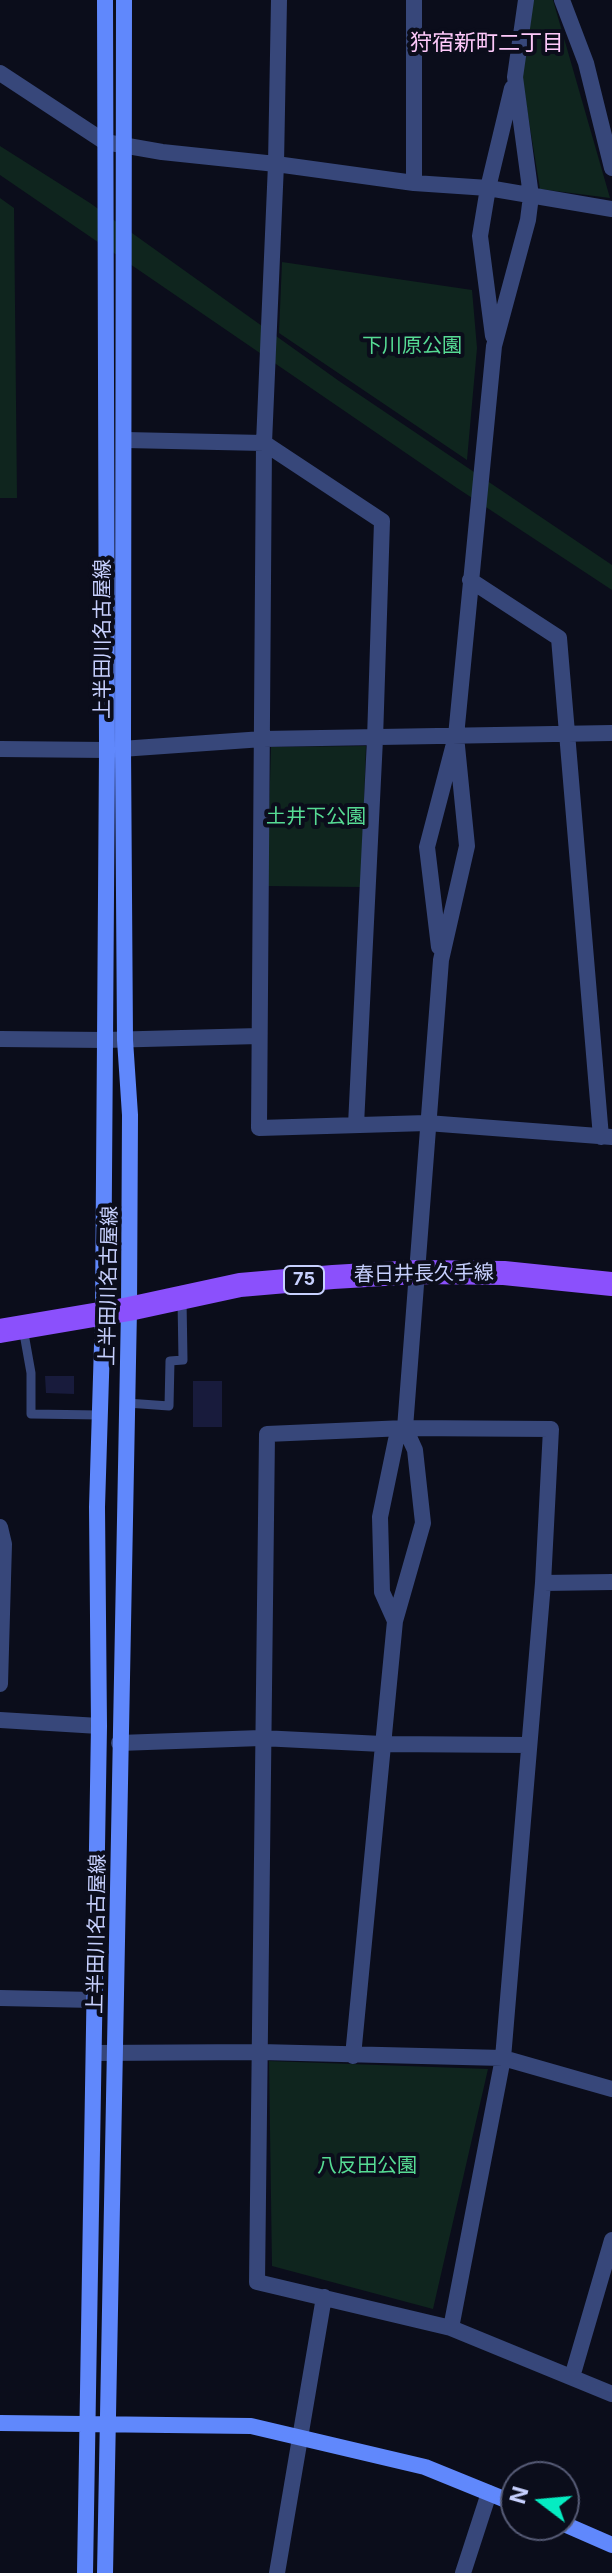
<!DOCTYPE html>
<meta charset="utf-8">
<style>
body{margin:0}
#map{position:relative;width:612px;height:2573px;overflow:hidden;background:#0b0d1b;font-family:Inter,sans-serif}
canvas{display:block}
.north{position:absolute;left:500px;top:2461px;width:80px;height:80px;box-sizing:border-box;background:#0b0d1b;border:2px solid #565b76;border-radius:50%;rotate:286deg;font-size:22px;font-weight:700;line-height:32px;text-align:center;color:#c7d0fe}
.north::after{content:'';display:block;margin:auto;width:28px;height:36px;background:#05ecc2;clip-path:polygon(50% 0,100% 100%,50% 72%,0 100%)}
</style>
<div id="map">
<canvas width="612" height="2573"></canvas>
<div class="north">N</div>
</div>
<script>
const ctx = document.querySelector('canvas').getContext('2d');
ctx.lineJoin = 'round';
function paint(path, color) { ctx.fillStyle = color; ctx.fill(path, 'evenodd'); }
const shape = rows => new Path2D(rows.map(r => 'M' + r).join(''));
function stroke(path, color, width, dash) { ctx.strokeStyle = color; ctx.lineWidth = width; ctx.lineCap = dash ? 'butt' : 'round'; ctx.setLineDash(dash || []); ctx.stroke(path); }
function label(font, color, halo, rows, align = 'center') {
  ctx.font = font + ' Inter,"Noto Sans JP",sans-serif'; ctx.lineWidth = 8; ctx.setLineDash([]); ctx.textBaseline = 'middle'; ctx.strokeStyle = halo; ctx.fillStyle = color; for (const [text, x, y, turn = 0] of rows) {
    ctx.save(); ctx.translate(x, y); ctx.rotate((+turn || 0) * Math.PI / 180); ctx.textAlign = isNaN(turn) ? turn : align; if (halo) ctx.strokeText(text, 0, 0); ctx.fillText(text, 0, 0); ctx.restore();
  }
}
const green = shape([
 [531,0,553,0,610,198,540,189,522,78],
 [0,146,90,203,339,381,612,565,612,590,457,488,0,175],
 [0,198,14,208,17,498,0,498],
 [282,262,472,290,477,348,467,460,279,333],
 [366,746,361,887,267,886,271,747],
 [269,2061,488,2069,433,2309,272,2266]
]);
const building = shape([
 [45,1376,74,1376,74,1394,46,1393],
 [193,1381,222,1381,222,1427,193,1427]
]);
const lane = shape([
 [23,1328,31,1373,31,1414,100,1415],
 [127,1403,169,1406,170,1361,183,1360,182,1299]
]);
const street = shape([
 [279,0,276,164,264,443,259,1128,427,1123,612,1137],
 [562,0,586,63,612,168],
 [0,73,105,142,162,152,276,164,414,183,488,188,612,209],
 [414,183,414,0],
 [493,336,480,236,488,188,512,88],
 [125,440,264,443,382,521,375,739,356,1125],
 [470,580,559,638,601,1137],
 [0,749,107,750,263,739,612,733],
 [439,947,427,847,456,736,494,346,528,220,531,196,515,77,526,0],
 [0,1039,105,1040,259,1036],
 [0,1527,4,1544,0,1684],
 [543,1583,612,1582],
 [395,1621,382,1592,380,1517,396,1440,405,1428],
 [0,1720,99,1726],
 [119,1743,261,1738,382,1744,528,1745],
 [0,1998,94,2000],
 [94,2053,260,2052,503,2058,612,2089],
 [353,2056,395,1621,423,1523,415,1450,405,1428,441,960,467,846,456,736],
 [451,2328,503,2058,543,1583,551,1429,405,1428,267,1434,257,2282,451,2328,612,2394],
 [572,2377,612,2240],
 [277,2573,324,2297],
 [463,2573,489,2493]
]);
const secondary = shape([
 [0,2423,251,2426,425,2467,516,2504],
 [564,2524,612,2545],
 [85,2573,99,1726,97,1507,103,1312,105,1040,107,750,105,0],
 [105,2573,129,1309,130,1115,125,1040,123,749,124,0]
]);
const primary = shape([
 [0,1331,129,1309,240,1285,333,1277,417,1272,504,1273,612,1284]
]);
const shields = [
 [304,1280,40]
];
const shieldNames = [
 ["75",304,1280]
];
const parkNames = [
 ["下川原公園",412,346],
 ["土井下公園",316,817],
 ["八反田公園",367,2166]
];
const streetNames = [
 ["上半田川名古屋線",103,639,-90],
 ["春日井長久手線",424,1274,-1],
 ["上半田川名古屋線",109,1286,-89],
 ["上半田川名古屋線",97,1934,-89]
];
const neighbourhoodNames = [
 ["狩宿新町二丁目",487,43]
];
paint(green, '#0f251e');
paint(building, '#181b3c');
stroke(lane, '#37477a', 9);
stroke(street, '#37477a', 16);
stroke(secondary, '#6088fc', 16);
stroke(primary, '#8b50fc', 24);
for (const [x, y, w] of shields) { const box = new Path2D(); box.roundRect(x - w / 2, y - 14, w, 28, 6); ctx.fillStyle = '#0b0d1b'; ctx.fill(box); stroke(box, '#c7d0fe', 2); }
label('bold 18px', '#c7d0fe', null, shieldNames);
label('20px', '#56db94', '#0b0d1b', parkNames);
label('20px', '#c7d0fe', '#0b0d1b', streetNames);
label('22px', '#fec9fa', '#0b0d1b', neighbourhoodNames);
</script>
